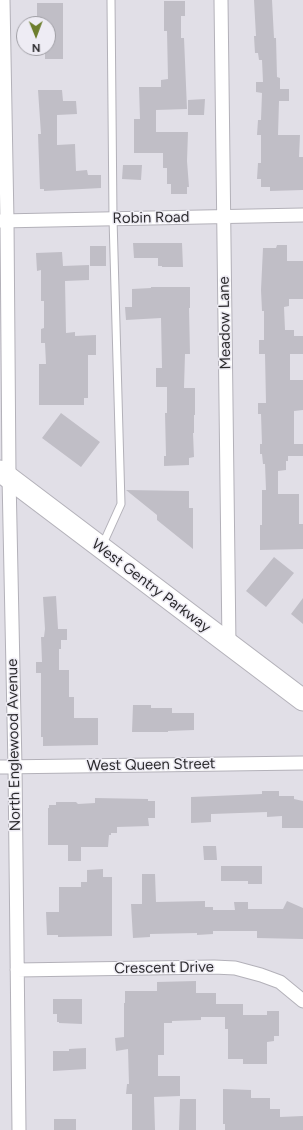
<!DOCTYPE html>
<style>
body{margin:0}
#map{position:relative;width:303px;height:1130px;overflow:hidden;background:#e1dfe7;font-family:Figtree,sans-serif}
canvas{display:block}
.north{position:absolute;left:16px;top:16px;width:40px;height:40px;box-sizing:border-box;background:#eeecf4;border:1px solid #a09fa5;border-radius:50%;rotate:179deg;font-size:11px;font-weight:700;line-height:16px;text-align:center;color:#2c2b2e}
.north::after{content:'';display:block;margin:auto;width:14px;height:18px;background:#6d7e2d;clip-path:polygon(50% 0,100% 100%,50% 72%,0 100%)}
</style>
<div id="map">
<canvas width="303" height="1130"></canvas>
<div class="north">N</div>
</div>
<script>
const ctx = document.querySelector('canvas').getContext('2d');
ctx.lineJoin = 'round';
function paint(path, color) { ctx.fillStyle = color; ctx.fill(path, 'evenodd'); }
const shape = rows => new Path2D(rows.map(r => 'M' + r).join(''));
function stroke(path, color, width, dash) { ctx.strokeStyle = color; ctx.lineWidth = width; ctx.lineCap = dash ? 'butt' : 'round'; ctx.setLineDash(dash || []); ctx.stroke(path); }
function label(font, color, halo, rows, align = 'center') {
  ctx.font = font + ' Figtree,sans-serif'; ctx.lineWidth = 3; ctx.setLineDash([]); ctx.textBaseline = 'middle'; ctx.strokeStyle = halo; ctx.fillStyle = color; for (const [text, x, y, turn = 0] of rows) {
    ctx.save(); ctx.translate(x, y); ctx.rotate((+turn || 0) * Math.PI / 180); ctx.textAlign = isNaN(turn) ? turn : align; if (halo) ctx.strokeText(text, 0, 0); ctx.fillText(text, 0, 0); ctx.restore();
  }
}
const building = shape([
 [254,0,272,0,274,38,276,38,277,77,280,78,280,89,289,89,289,101,279,101,278,135,300,135,299,157,303,157,303,190,270,191,270,187,261,187,261,179,257,179,258,163,261,163,261,135,257,135,258,120,261,120,262,93,256,92,256,82,263,82,262,60,259,60,258,53,255,53,254,36,256,36],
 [164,1,185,1,185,16,181,16,181,38,184,38,187,109,156,110,156,132,188,132,187,161,189,187,187,187,187,194,171,194,171,184,167,184,167,168,163,168,163,153,134,153,134,119,140,119,139,87,161,87,161,80,168,79,167,31,164,31],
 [37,3,63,3,63,59,45,59,45,48,48,48,48,24,37,24],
 [38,90,62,90,63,101,76,101,77,114,57,115,57,145,75,144,76,171,87,170,88,175,101,175,101,188,44,191,44,189,40,189,38,134,41,134],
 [205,99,204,115,188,115,188,100],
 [123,165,142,165,141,180,122,179],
 [133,243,182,243,183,267,162,267,162,266,158,266,158,258,134,258],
 [277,245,287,245,287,261,303,261,303,299,289,299,289,306,284,307,285,330,294,330,294,336,303,336,303,354,290,354,290,380,303,380,303,410,294,411,294,444,303,444,303,456,288,456,288,461,286,461,286,470,278,471,278,494,299,494,299,524,303,524,303,549,260,550,260,525,262,525,262,490,266,490,265,464,263,464,262,454,260,454,260,444,262,444,261,414,258,414,258,403,266,403,265,354,259,354,259,340,264,340,264,311,262,311,261,290,263,248,276,248],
 [90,246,106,246,106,266,90,266],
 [62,252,63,266,89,265,89,280,65,281,66,333,75,332,75,336,96,335,96,355,88,355,88,398,84,398,84,405,39,405,39,364,46,364,45,343,41,343,41,329,44,328,44,301,41,301,41,270,37,271,36,253],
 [151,287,190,287,190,308,189,308,190,354,185,354,184,388,195,388,195,415,194,415,194,433,193,433,194,457,189,458,189,465,164,466,164,456,166,456,165,413,167,413,167,387,156,387,156,368,162,368,161,318,126,320,125,307,132,307,132,289,151,288],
 [61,413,100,442,81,467,42,438],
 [126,490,189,491,189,508,193,508,193,549,157,520,157,515],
 [274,557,294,573,266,607,246,591],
 [56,596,58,629,67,629,67,640,61,640,61,649,59,649,59,670,69,670,69,697,74,697,74,718,98,718,98,745,43,746,43,737,41,737,41,673,36,673,36,662,42,662,41,637,44,637,45,629,43,597],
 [303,598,303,624,291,614],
 [133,705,151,705,151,708,172,708,172,713,194,713,194,730,168,731,168,732,132,732],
 [262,791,279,791,279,796,294,796,294,799,303,801,303,828,282,828,282,816,267,817,267,812,212,814,211,814,211,822,191,823,191,797,262,794],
 [95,798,148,799,148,801,155,801,155,818,148,818,149,826,117,827,117,833,111,833,111,835,109,835,108,847,81,847,81,861,68,861,68,845,48,845,48,808,49,808,49,805,56,805,56,802,76,802,78,804,95,803],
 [203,846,216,846,217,860,204,860],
 [221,866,262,866,262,884,248,884,248,881,221,881],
 [103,869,103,877,112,877,112,936,58,937,58,935,47,935,46,912,59,912,59,887,81,887,81,882,87,882,87,870],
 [142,874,155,874,156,902,205,901,205,907,213,907,213,910,235,910,234,902,248,902,248,909,283,909,287,901,303,908,303,939,257,938,257,931,213,931,213,934,197,935,197,933,150,934,150,937,133,938,131,904,142,904],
 [196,981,196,993,216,993,216,1004,243,1004,243,1015,267,1015,267,1011,279,1011,279,1036,274,1036,274,1041,267,1042,267,1064,243,1064,243,1059,228,1059,228,1029,225,1029,225,1017,201,1017,201,1020,172,1021,172,1023,164,1023,164,1055,158,1055,158,1076,180,1076,180,1096,154,1097,155,1130,132,1130,132,1094,126,1094,127,1084,129,1084,128,1049,116,1051,115,1038,124,1037,124,1003,125,1003,125,991,157,991,157,982],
 [53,999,82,999,82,1024,59,1023,59,1022,57,1022,57,1014,53,1014],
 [86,1048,86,1069,53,1071,53,1051,69,1051,69,1049],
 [223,1089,251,1090,251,1098,270,1098,270,1109,280,1109,280,1117,303,1116,303,1130,225,1130,225,1124,223,1124],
 [180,1099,196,1099,196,1130,179,1130],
 [54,1119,76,1119,76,1130,54,1130]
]);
const service = shape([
 [102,546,121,504,113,218,111,0]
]);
const minor = shape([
 [3,0,7,221,9,477,15,767,19,1130],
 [221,0,229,645],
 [0,221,303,215],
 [0,767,303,763],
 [17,970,214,967,235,968,261,975,280,982,303,1001]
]);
const primary = shape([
 [0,471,303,700]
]);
const streetNames = [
 ["Robin Road",151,218,-1],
 ["Meadow Lane",225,323,-91],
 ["West Gentry Parkway",151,586,37],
 ["North Englewood Avenue",14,745,-91],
 ["West Queen Street",151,765,-1],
 ["Crescent Drive",164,968,-1]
];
paint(building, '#c0bec6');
stroke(service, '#b3b1b9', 9);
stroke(minor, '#b3b1b9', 15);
stroke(primary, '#b3b1b9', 23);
stroke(service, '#fff', 7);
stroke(minor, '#fff', 13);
stroke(primary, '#fff', 21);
label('15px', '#2c2b2e', '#eeecf4', streetNames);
</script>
